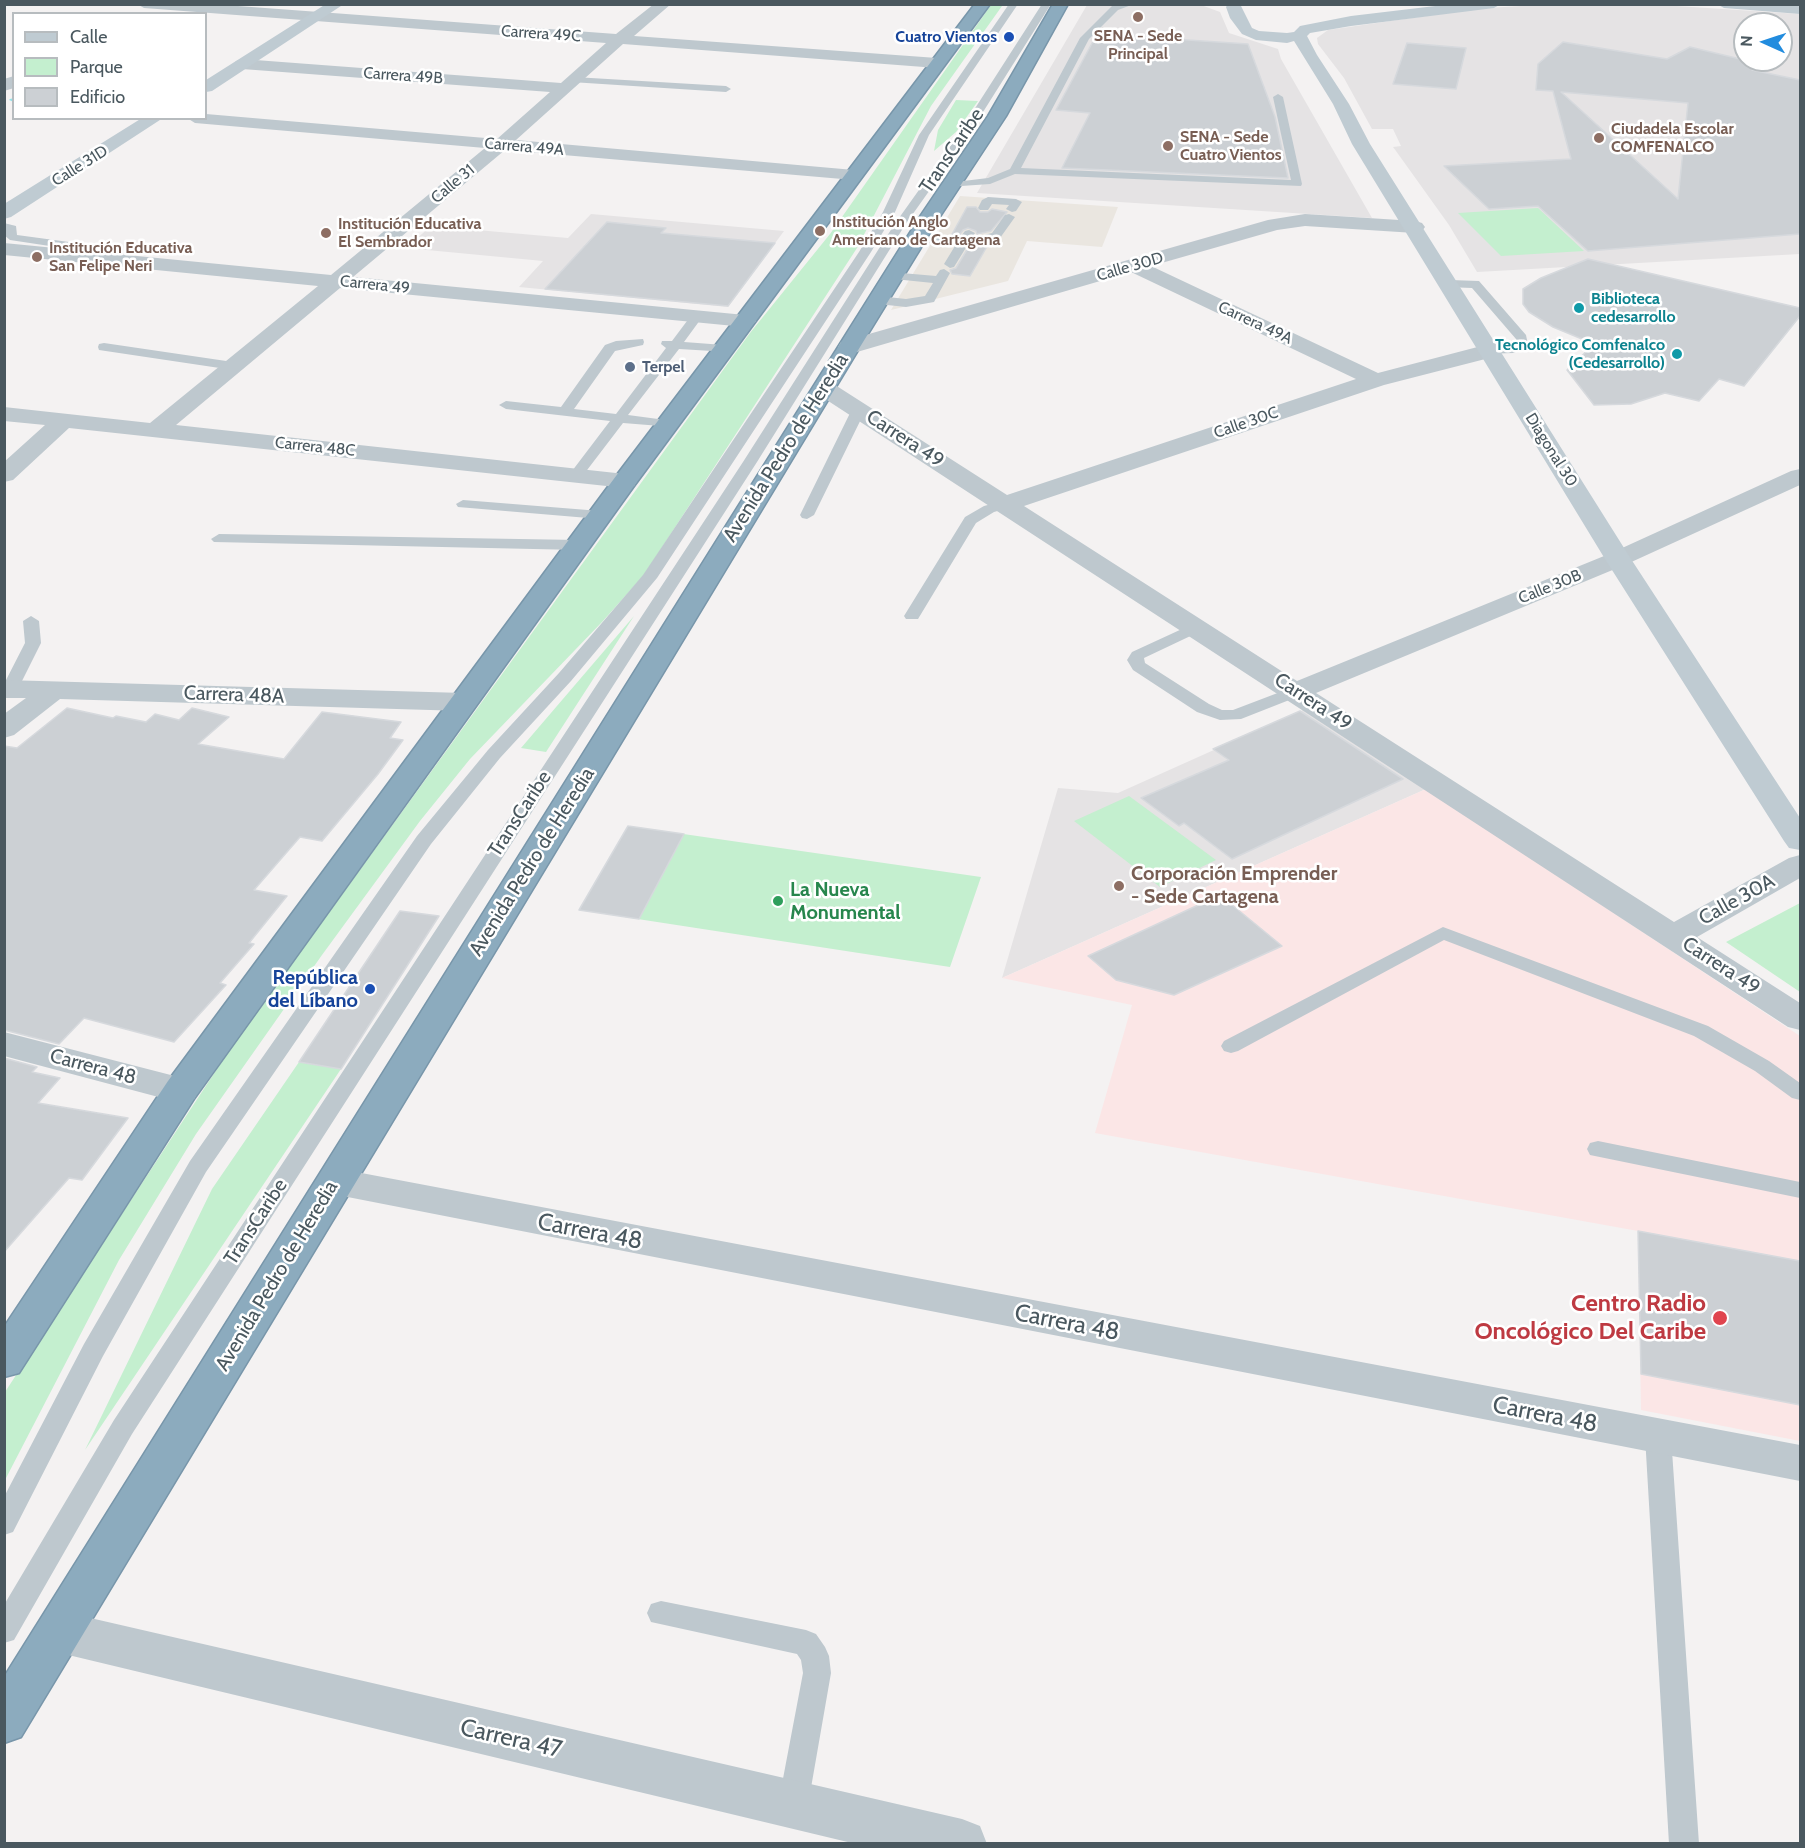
<!DOCTYPE html>
<meta charset="utf-8">
<style>
body{margin:0}
#map{position:relative;width:1805px;height:1848px;overflow:hidden;background:#f4f2f2;font-family:Cabin,sans-serif}
canvas{display:block}
.frame{position:absolute;inset:0;border:6px solid #4a585f;pointer-events:none}
.legend{position:absolute;left:12px;top:12px;width:195px;height:108px;box-sizing:border-box;background:#fff;border:2px solid #b7bcbf;margin:0;padding:8px 10px;list-style:none;font-size:18px;color:#4a585f}
.legend li{display:flex;align-items:center;gap:12px;height:30px}
.legend b{width:30px;border:2px solid #b7bcbf}
.north{position:absolute;left:1733px;top:12px;width:60px;height:60px;box-sizing:border-box;background:#fff;border:2px solid #b7bcbf;border-radius:50%;rotate:273deg;font-size:16px;font-weight:700;line-height:24px;text-align:center;color:#4a585f}
.north::after{content:'';display:block;margin:auto;width:21px;height:27px;background:#228cde;clip-path:polygon(50% 0,100% 100%,50% 72%,0 100%)}
</style>
<div id="map">
<canvas width="1805" height="1848"></canvas>
<div class="frame"></div>
<ul class="legend">
<li><b style="height:8px;background:#bfcbd2"></b>Calle</li>
<li><b style="height:16px;background:#c4efcf"></b>Parque</li>
<li><b style="height:16px;background:#ccd0d4"></b>Edificio</li>
</ul>
<div class="north">N</div>
</div>
<script>
const ctx = document.querySelector('canvas').getContext('2d');
ctx.lineJoin = 'round';
function paint(path, color) { ctx.fillStyle = color; ctx.fill(path, 'evenodd'); }
const shape = rows => new Path2D(rows.map(r => 'M' + r).join(''));
function stroke(path, color, width, dash) { ctx.strokeStyle = color; ctx.lineWidth = width; ctx.lineCap = dash ? 'butt' : 'round'; ctx.setLineDash(dash || []); ctx.stroke(path); }
function label(font, color, halo, rows, align = 'center') {
  ctx.font = font + ' Cabin,sans-serif'; ctx.lineWidth = 5; ctx.setLineDash([]); ctx.textBaseline = 'middle'; ctx.strokeStyle = halo; ctx.fillStyle = color; for (const [text, x, y, turn = 0] of rows) {
    ctx.save(); ctx.translate(x, y); ctx.rotate((+turn || 0) * Math.PI / 180); ctx.textAlign = isNaN(turn) ? turn : align; if (halo) ctx.strokeText(text, 0, 0); ctx.fillText(text, 0, 0); ctx.restore();
  }
}
const commercial = shape([
 [960,196,1118,207,1102,247,1027,241,1008,281,891,310]
]);
const education = shape([
 [1555,4,1661,5,1800,14,1800,254,1477,272,1449,225,1396,151,1393,147,1401,146,1393,129,1372,129,1344,78,1318,44,1317,38,1328,30,1411,18,1487,8],
 [1745,24,1781,24,1781,60,1745,60],
 [1087,5,1201,5,1220,12,1229,33,1278,49,1281,59,1372,218,977,193],
 [591,214,784,231,728,307,519,287,543,261,406,248,431,226,568,238],
 [1303,710,1426,789,1002,978,1058,788,1118,793]
]);
const medical = shape([
 [1426,789,1800,1036,1800,1441,1641,1410,1638,1231,1095,1133,1132,1005,1002,978]
]);
const green = shape([
 [991,5,1002,6,931,106,857,248,644,575,602,622,470,759,420,821,322,955,196,1134,119,1260,5,1480,5,1392,234,1043,750,333,830,234],
 [956,100,978,101,956,132,934,151,938,130],
 [1538,208,1584,251,1501,256,1458,213],
 [634,616,546,752,521,748],
 [1129,796,1216,860,1160,887,1074,821],
 [628,826,981,877,950,967,579,910],
 [1800,903,1800,992,1726,942],
 [299,1062,341,1069,85,1450,212,1189]
]);
const stream = shape([
 [14,98,14,102,9,100,10,99,14,98]
]);
const building = shape([
 [1097,34,1248,44,1275,117,1288,178,1062,168,1090,113,1056,110,1097,34],
 [1563,42,1667,59,1690,47,1761,64,1752,70,1800,80,1800,234,1588,251,1538,206,1489,209,1444,166,1571,159,1553,91,1536,90,1538,64,1563,42],
 [1561,92,1688,103,1678,199,1561,92],
 [1407,43,1466,48,1456,89,1393,84,1407,43],
 [967,207,976,207,980,212,988,212,992,209,1007,212,991,231,977,234,976,231,968,228,963,230,958,237,951,236,967,207],
 [607,222,666,228,661,233,775,243,728,306,545,289,607,222],
 [989,243,970,276,952,274,950,270,956,268,968,248,989,243],
 [1588,259,1800,308,1800,316,1744,386,1719,379,1699,401,1665,393,1631,404,1594,405,1567,370,1594,344,1553,327,1529,312,1523,304,1523,289,1541,278,1588,259],
 [67,708,113,718,116,716,146,722,155,714,179,720,192,708,229,717,198,744,284,759,322,712,401,722,390,738,403,740,378,774,322,841,300,837,254,890,287,896,249,943,254,944,220,983,226,985,174,1042,84,1018,59,1044,4,1030,4,746,17,748,67,708],
 [1300,711,1403,779,1232,859,1184,823,1179,826,1141,798,1229,760,1213,749,1300,711],
 [628,826,684,834,639,919,579,910,628,826],
 [1220,895,1282,946,1174,995,1116,980,1088,956,1220,895],
 [400,911,439,916,341,1069,299,1062,400,911],
 [4,1058,37,1067,32,1072,60,1078,38,1103,128,1118,82,1180,69,1178,4,1252,4,1058],
 [1638,1231,1800,1261,1800,1405,1641,1374,1638,1231]
]);
const lane = shape([
 [1009,4,1018,4,929,135,895,212,871,252,657,578,571,681,500,758,431,844,206,1172,103,1356,13,1532,4,1535,4,1497,84,1344,190,1161,417,836,488,750,559,673,643,575,859,252,883,212,919,135,1009,4],
 [1042,4,1051,4,966,139,905,225,757,462,132,1434,14,1640,4,1643,4,1605,114,1420,743,462,894,225,956,138,1042,4],
 [1118,4,1134,4,1118,10,1089,39,1021,168,1291,180,1273,97,1278,94,1283,97,1302,184,1301,186,1015,174,990,184,947,187,947,183,988,178,1010,169,1080,38,1112,6,1118,4],
 [574,77,726,86,731,89,726,92,571,82,569,80,574,77],
 [988,197,1016,199,1022,202,1016,211,1012,212,1006,209,1009,205,992,204,988,210,980,210,978,208,982,200,988,197],
 [1009,214,1015,217,1000,238,967,246,954,267,950,268,944,264,955,246,917,241,911,238,917,235,959,239,965,231,969,230,975,233,972,238,992,233,1005,215,1009,214],
 [4,223,16,226,17,235,69,242,76,247,67,257,59,257,57,255,63,248,10,240,4,235,4,223],
 [944,269,950,273,934,302,906,307,878,304,872,300,878,296,906,299,925,296,933,283,894,279,890,278,890,272,936,276,940,270,944,269],
 [1450,280,1479,281,1526,335,1528,345,1527,348,1513,353,1484,354,1483,351,1484,348,1511,345,1516,343,1516,339,1472,288,1446,287,1446,281,1450,280],
 [697,312,703,316,684,342,724,345,729,346,730,349,729,352,679,349,628,415,673,421,675,424,673,427,623,423,581,478,576,479,569,475,610,421,506,409,499,405,506,401,561,407,605,345,616,341,643,339,644,342,643,345,615,351,574,409,616,414,666,348,661,344,662,341,672,341,693,313,697,312],
 [104,343,233,362,240,366,233,370,99,350,98,347,99,344,104,343],
 [859,405,866,409,814,515,807,519,802,518,800,515,852,409,859,405],
 [463,500,600,511,607,515,600,519,458,507,456,504,463,500],
 [1006,500,1011,501,1013,504,1011,507,994,512,976,523,918,619,906,619,904,616,965,517,984,506,1006,500],
 [219,534,579,540,587,545,579,550,214,542,211,539,219,534],
 [31,616,39,621,41,643,16,693,4,693,4,684,25,643,23,621,31,616],
 [1195,623,1201,625,1203,628,1201,631,1144,658,1145,663,1209,704,1222,710,1233,710,1296,686,1304,691,1302,695,1241,719,1220,720,1197,712,1133,670,1127,660,1132,652,1195,623],
 [1443,927,1708,1026,1769,1061,1800,1083,1800,1100,1792,1098,1755,1071,1694,1036,1444,940,1238,1051,1231,1053,1224,1051,1221,1046,1224,1041,1443,927],
 [1598,1141,1800,1182,1800,1198,1590,1155,1587,1149,1590,1143,1598,1141],
 [1658,1426,1667,1429,1671,1436,1699,1844,1669,1844,1645,1436,1649,1429,1658,1426],
 [661,1601,806,1630,816,1634,825,1647,829,1656,831,1673,808,1805,804,1815,793,1819,782,1815,778,1805,803,1673,801,1660,797,1654,651,1622,647,1613,651,1604,661,1601]
]);
const street = shape([
 [137,4,211,4,616,34,654,4,671,4,634,36,937,58,945,63,937,68,623,44,516,140,854,170,860,171,863,175,860,179,854,180,505,150,353,277,745,315,752,317,756,321,752,325,745,327,340,288,176,425,625,474,634,476,637,481,634,486,625,488,69,428,13,480,4,482,4,462,45,425,4,421,4,407,150,423,318,286,4,255,4,243,331,275,485,148,195,123,187,118,206,118,206,114,497,139,550,92,242,69,234,64,236,61,242,59,561,83,606,43,144,8,137,4],
 [14,76,14,88,4,91,4,79,14,76],
 [1305,214,1415,221,1422,223,1425,227,1422,231,1415,233,1305,226,1277,230,1151,266,1378,373,1489,344,1497,346,1500,351,1497,356,1384,385,1024,506,1297,681,1609,554,1791,471,1800,469,1800,485,1627,564,1316,693,1674,922,1789,858,1800,855,1800,878,1697,937,1800,1003,1800,1030,1788,1027,816,393,813,388,816,383,824,381,832,383,1007,495,1356,379,1131,272,857,352,849,354,841,352,838,347,841,342,1268,220,1305,214],
 [4,680,464,693,474,696,478,702,474,708,464,711,60,699,14,735,4,738,4,714,26,698,4,698,4,680],
 [4,1032,194,1081,199,1090,194,1099,181,1103,4,1056,4,1032],
 [335,1168,1800,1445,1800,1481,322,1192,316,1182,322,1172,335,1168],
 [60,1611,962,1819,980,1826,987,1844,856,1844,60,1653,43,1647,37,1632,43,1617,60,1611]
]);
const secondary = shape([
 [326,4,344,4,212,91,206,92,206,80,326,4],
 [1228,4,1240,4,1252,28,1259,31,1287,33,1294,32,1300,26,1351,16,1452,4,1501,4,1494,8,1351,26,1310,33,1307,36,1317,55,1349,104,1370,144,1631,559,1800,818,1800,850,1789,848,1784,841,1605,559,1352,144,1333,104,1294,41,1287,43,1256,40,1242,34,1230,18,1226,7,1228,4],
 [1717,4,1800,5,1800,14,1724,8,1717,4],
 [142,118,163,118,11,217,4,219,4,204,142,118]
]);
const highway = shape([
 [975,4,990,4,634,486,194,1099,19,1373,4,1377,4,1327,168,1081,616,476,975,4],
 [1053,4,1068,4,1006,116,941,215,860,347,21,1737,4,1743,4,1677,838,347,921,215,988,116,1053,4]
]);
const markers = [
 [1138,17,6,"#8d6e63"],
 [1009,37,6,"#1a4fb4"],
 [1599,138,6,"#8d6e63"],
 [1168,146,6,"#8d6e63"],
 [820,231,6,"#8d6e63"],
 [326,233,6,"#8d6e63"],
 [37,257,6,"#8d6e63"],
 [1579,308,6,"#0f9aa8"],
 [1677,354,6,"#0f9aa8"],
 [630,367,6,"#5c6f8a"],
 [1119,886,6,"#8d6e63"],
 [778,901,6,"#2e9e5b"],
 [370,989,6,"#1a4fb4"],
 [1720,1318,8,"#e0444e"]
];
const farStreetnames = [
 ["Carrera 49C",541,34,4],
 ["Carrera 49B",403,76,4],
 ["Carrera 49A",524,147,5],
 ["Calle 31D",80,166,-32],
 ["Calle 31",453,184,-40],
 ["Calle 30D",1130,267,-16],
 ["Carrera 49",375,285,6],
 ["Carrera 49A",1255,323,25],
 ["Calle 30C",1246,423,-19],
 ["Carrera 48C",315,447,6],
 ["Diagonal 30",1551,450,58],
 ["Calle 30B",1550,587,-22]
];
const farEducationnames = [
 ["SENA - Sede",1138,36,"center"],
 ["Principal",1138,54,"center"],
 ["Ciudadela Escolar",1611,129],
 ["COMFENALCO",1611,147],
 ["SENA - Sede",1180,137],
 ["Cuatro Vientos",1180,155],
 ["Institución Anglo",832,222],
 ["Americano de Cartagena",832,240],
 ["Institución Educativa",338,224],
 ["El Sembrador",338,242],
 ["Institución Educativa",49,248],
 ["San Felipe Neri",49,266]
];
const farTransitnames = [
 ["Cuatro Vientos",997,37]
];
const farCulturenames = [
 ["Biblioteca",1591,299],
 ["cedesarrollo",1591,317],
 ["Tecnológico Comfenalco",1665,345,"right"],
 ["(Cedesarrollo)",1665,363,"right"]
];
const farServicenames = [
 ["Terpel",642,367]
];
const streetNames = [
 ["TransCaribe",952,151,-56],
 ["Carrera 49",905,439,33],
 ["Avenida Pedro de Heredia",786,448,-58],
 ["Carrera 48A",234,695,2],
 ["Carrera 49",1313,702,33],
 ["TransCaribe",520,814,-57],
 ["Avenida Pedro de Heredia",532,862,-58],
 ["Calle 30A",1737,900,-29],
 ["Carrera 49",1721,966,33],
 ["Carrera 48",93,1067,15],
 ["TransCaribe",256,1222,-57],
 ["Avenida Pedro de Heredia",277,1276,-59]
];
const educationNames = [
 ["Corporación Emprender",1131,874],
 ["- Sede Cartagena",1131,897]
];
const leisureNames = [
 ["La Nueva",790,890],
 ["Monumental",790,913]
];
const transitNames = [
 ["República",358,978],
 ["del Líbano",358,1001]
];
const nearStreetnames = [
 ["Carrera 48",590,1232,11],
 ["Carrera 48",1067,1323,11],
 ["Carrera 48",1545,1415,11],
 ["Carrera 47",511,1739,13]
];
const nearHealthnames = [
 ["Centro Radio",1706,1304],
 ["Oncológico Del Caribe",1706,1332]
];
paint(commercial, '#eae6e0');
paint(education, '#e5e3e4');
paint(medical, '#fbe6e6');
paint(green, '#c4efcf');
paint(stream, '#93e2e9');
paint(building, '#ccd0d4');
stroke(building, '#d6d9dd', 1.5);
stroke(highway, '#7896aa', 3);
paint(lane, '#bec8ce');
paint(street, '#bec8ce');
paint(secondary, '#bfcbd2');
paint(highway, '#8cabbe');
for (const [x, y, r, color] of markers) { const dot = new Path2D(); dot.arc(x, y, r, 0, 2 * Math.PI); ctx.fillStyle = color; ctx.fill(dot); stroke(dot, '#fff', 2); }
label('16px', '#4a585f', '#fff', farStreetnames);
label('bold 16px', '#785e54', '#fff', farEducationnames, 'left');
label('bold 16px', '#164399', '#fff', farTransitnames, 'right');
label('bold 16px', '#0d838f', '#fff', farCulturenames, 'left');
label('bold 16px', '#4e5e75', '#fff', farServicenames, 'left');
label('20px', '#4a585f', '#fff', streetNames);
label('bold 20px', '#785e54', '#fff', educationNames, 'left');
label('bold 20px', '#27864d', '#fff', leisureNames, 'left');
label('bold 20px', '#164399', '#fff', transitNames, 'right');
label('24px', '#4a585f', '#fff', nearStreetnames);
label('bold 24px', '#be3a42', '#fff', nearHealthnames, 'right');
</script>
